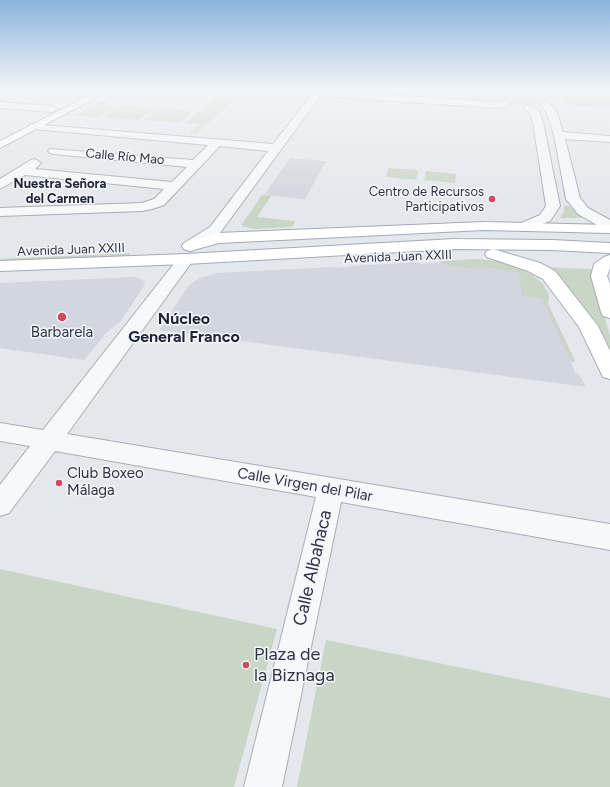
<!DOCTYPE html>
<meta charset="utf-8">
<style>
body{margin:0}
canvas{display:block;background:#e4e7ec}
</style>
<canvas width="610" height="787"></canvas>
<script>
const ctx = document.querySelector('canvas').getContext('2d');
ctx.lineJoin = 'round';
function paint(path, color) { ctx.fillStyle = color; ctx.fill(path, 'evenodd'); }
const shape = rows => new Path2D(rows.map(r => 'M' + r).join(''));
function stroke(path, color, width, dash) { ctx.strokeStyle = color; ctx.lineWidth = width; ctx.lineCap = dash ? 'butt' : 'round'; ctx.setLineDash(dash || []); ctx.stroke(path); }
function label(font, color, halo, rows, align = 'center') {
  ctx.font = font + ' Figtree,sans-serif'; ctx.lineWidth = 3; ctx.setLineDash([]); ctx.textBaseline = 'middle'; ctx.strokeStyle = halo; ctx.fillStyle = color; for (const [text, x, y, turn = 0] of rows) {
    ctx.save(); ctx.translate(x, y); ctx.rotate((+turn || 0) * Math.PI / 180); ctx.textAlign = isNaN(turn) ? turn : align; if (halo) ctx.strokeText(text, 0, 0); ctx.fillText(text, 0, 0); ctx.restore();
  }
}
const built = shape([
 [324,89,434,89,433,96],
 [290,158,326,161,305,199,264,195],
 [476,259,496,261,515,267,532,275,542,283,549,295,548,304,575,361,571,362,575,373,579,374,586,387,159,330,189,285,200,278,217,273,334,267,337,268,354,266,417,262,421,264],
 [135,277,145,281,144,286,121,321,107,332,84,360,0,348,0,283]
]);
const green = shape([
 [125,89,131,89,103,105,117,107,99,117,74,116],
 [224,91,243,92,196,134,189,133,199,124,185,123,197,113,201,113,204,110,201,110],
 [545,94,610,98,610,108,569,105,563,100],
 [515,98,532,99,538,103,527,106,510,102,510,100],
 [126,105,142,107,141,108,154,109,139,120,103,117,120,107],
 [164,108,180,110,179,111,193,112,179,123,143,120,158,110],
 [388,168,418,170,416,180,386,177],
 [426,171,456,174,455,183,424,180],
 [262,195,271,196,257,217,295,221,292,227,253,229,242,226,242,224],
 [564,206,569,206,585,218,560,218,564,211],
 [130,253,129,256,0,261,0,259],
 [476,259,496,261,515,267,532,275,542,283,549,295,548,304,575,361,573,362,571,362,542,298,522,296,519,272,483,267,466,268,439,262,441,261],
 [542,267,591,269,610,336,610,358],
 [0,569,277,629,234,787,0,787],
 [326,640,610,698,610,787,297,787]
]);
const minor = shape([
 [10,89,21,89,0,100,0,94,10,89],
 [243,89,288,89,495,102,506,101,511,104,506,107,495,108,320,96,220,233,196,249,190,251,184,249,182,246,184,243,210,227,268,151,220,146,164,205,152,209,142,211,0,216,0,208,142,203,154,199,164,189,25,175,0,189,0,179,31,160,35,159,41,163,35,169,172,182,187,167,54,154,50,153,48,151,50,149,193,160,208,145,34,129,30,128,29,126,30,124,273,144,311,96,247,92,243,89],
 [545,101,548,102,557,113,563,132,610,136,610,142,565,139,580,198,588,208,610,220,610,228,597,225,578,214,566,199,554,135,547,113,540,104,545,101],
 [0,102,53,106,58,109,53,112,0,108,0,102],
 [529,105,539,111,543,122,560,206,550,221,524,231,519,230,517,227,519,224,540,215,546,206,533,122,530,114,524,108,529,105],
 [186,254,192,256,194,259,67,434,610,524,610,550,341,502,282,787,244,787,316,497,55,451,9,513,0,516,0,485,30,446,0,441,0,423,43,430,180,256,186,254]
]);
const secondary = shape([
 [493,249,540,263,555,271,598,326,610,351,610,379,603,377,579,327,543,279,528,271,487,257,485,254,487,251,493,249],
 [610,255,610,268,607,276,610,284,610,318,603,316,601,312,591,276,594,264,604,257,610,255]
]);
const primary = shape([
 [102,89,113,89,0,148,0,141,102,89],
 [484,222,610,225,610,233,484,230,219,243,190,251,184,249,182,246,184,243,218,233,484,222],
 [454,239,552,240,610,243,610,253,552,250,454,249,186,264,0,271,0,261,186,254,454,239]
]);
const markers = [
 [492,199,4,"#d1495b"],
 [62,317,5,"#d1495b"],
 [59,483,4,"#d1495b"],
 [246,665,4,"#d1495b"]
];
const farStreetnames = [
 ["Calle Río Mao",125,157,5],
 ["Avenida Juan XXIII",71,250,-2],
 ["Avenida Juan XXIII",398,257,-2]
];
const farNeighbourhoodnames = [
 ["Nuestra Señora",60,184],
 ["del Carmen",60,199]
];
const farPoinames = [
 ["Centro de Recursos",484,192],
 ["Participativos",484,207]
];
const poiNames = [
 ["Barbarela",62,333],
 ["Club Boxeo",67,474,"left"],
 ["Málaga",67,491,"left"]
];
const streetNames = [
 ["Calle Virgen del Pilar",305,485,10]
];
const neighbourhoodNames = [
 ["Núcleo",184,319],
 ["General Franco",184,337]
];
const nearStreetnames = [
 ["Calle Albahaca",313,568,-77]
];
const nearPoinames = [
 ["Plaza de",254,655],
 ["la Biznaga",254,676]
];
paint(built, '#d2d6de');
paint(green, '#c9d6c5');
stroke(minor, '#a9aeb7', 2);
stroke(secondary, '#a9aeb7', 2);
stroke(primary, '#a3abb8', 2);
paint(minor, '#f7f8fa');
paint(secondary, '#fff');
paint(primary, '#fff');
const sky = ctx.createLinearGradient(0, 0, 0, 199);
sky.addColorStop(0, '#8bb4dd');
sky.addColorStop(0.45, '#f3f4f6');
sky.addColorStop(1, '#f3f4f600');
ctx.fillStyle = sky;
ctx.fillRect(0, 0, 610, 199);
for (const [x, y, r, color] of markers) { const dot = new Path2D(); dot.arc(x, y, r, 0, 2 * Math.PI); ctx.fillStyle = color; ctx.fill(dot); stroke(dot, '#f4f6f9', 1.5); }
label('13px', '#2b3445', '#f4f6f9', farStreetnames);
label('bold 13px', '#1d2536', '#f4f6f9', farNeighbourhoodnames);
label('13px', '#2b3445', '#f4f6f9', farPoinames, 'right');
label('15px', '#2b3445', '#f4f6f9', poiNames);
label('15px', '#2b3445', '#f4f6f9', streetNames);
label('bold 16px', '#1d2536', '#f4f6f9', neighbourhoodNames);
label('18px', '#2b3445', '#f4f6f9', nearStreetnames);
label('18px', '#2b3445', '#f4f6f9', nearPoinames, 'left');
</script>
